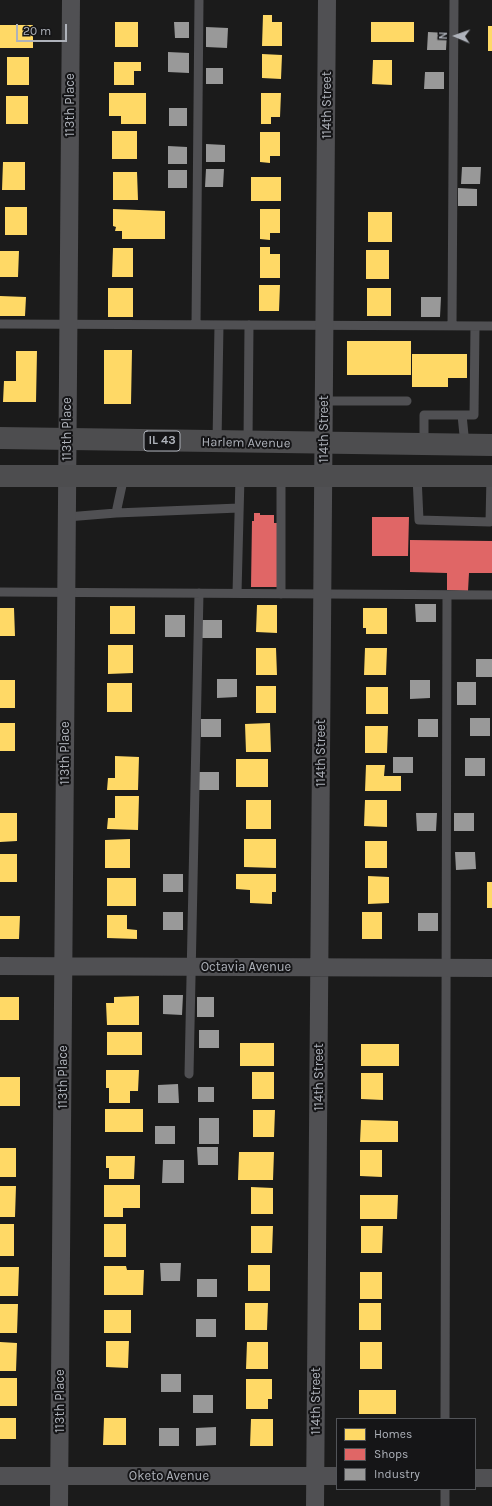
<!DOCTYPE html>
<style>
body{margin:0}
#map{position:relative;width:492px;height:1506px;overflow:hidden;background:#1b1b1b;font-family:Karla,sans-serif}
canvas{display:block}
.legend{position:absolute;left:336px;top:1418px;width:140px;height:72px;box-sizing:border-box;background:#151517;border:1px solid #525458;margin:0;padding:5px 7px;list-style:none;font-size:12px;color:#aeb2ba}
.legend li{display:flex;align-items:center;gap:8px;height:20px}
.legend b{width:20px;border:1px solid #525458}
.north{position:absolute;left:436px;top:16px;width:40px;height:40px;-webkit-text-stroke:3px #151517;paint-order:stroke;rotate:272deg;font-size:11px;font-weight:700;line-height:16px;text-align:center;color:#aeb2ba}
.north::after{content:'';display:block;margin:auto;width:14px;height:18px;background:#aeb2ba;clip-path:polygon(50% 0,100% 100%,50% 72%,0 100%)}
.scale{position:absolute;left:16px;top:24px;width:51px;height:18px;box-sizing:border-box;border:2px solid #aeb2ba;border-top:0;padding-left:5px;font-size:12px;line-height:14px;white-space:nowrap;color:#aeb2ba;-webkit-text-stroke:3px #151517;paint-order:stroke}
</style>
<div id="map">
<canvas width="492" height="1506"></canvas>
<ul class="legend">
<li><b style="height:11px;background:#ffd966"></b>Homes</li>
<li><b style="height:11px;background:#e06666"></b>Shops</li>
<li><b style="height:11px;background:#999"></b>Industry</li>
</ul>
<div class="north">N</div>
<div class="scale">20 m</div>
</div>
<script>
const ctx = document.querySelector('canvas').getContext('2d');
ctx.lineJoin = 'round';
function paint(path, color) { ctx.fillStyle = color; ctx.fill(path, 'evenodd'); }
const shape = rows => new Path2D(rows.map(r => 'M' + r).join(''));
function stroke(path, color, width, dash) { ctx.strokeStyle = color; ctx.lineWidth = width; ctx.lineCap = dash ? 'butt' : 'round'; ctx.setLineDash(dash || []); ctx.stroke(path); }
function label(font, color, halo, rows, align = 'center') {
  ctx.font = font + ' Karla,sans-serif'; ctx.lineWidth = 4; ctx.setLineDash([]); ctx.textBaseline = 'middle'; ctx.strokeStyle = halo; ctx.fillStyle = color; for (const [text, x, y, turn = 0] of rows) {
    ctx.save(); ctx.translate(x, y); ctx.rotate((+turn || 0) * Math.PI / 180); ctx.textAlign = isNaN(turn) ? turn : align; if (halo) ctx.strokeText(text, 0, 0); ctx.fillText(text, 0, 0); ctx.restore();
  }
}
const homes = shape([
 [263,15,272,15,272,22,282,22,282,46,262,46],
 [115,22,138,22,138,47,115,47],
 [371,22,414,22,414,42,371,42],
 [0,25,33,25,33,48,0,48],
 [488,26,492,26,492,51,488,51],
 [262,54,282,55,281,79,262,78],
 [7,57,29,57,29,85,7,85],
 [373,60,392,60,392,85,372,84],
 [114,62,141,62,141,71,134,71,134,85,114,85],
 [109,93,146,93,146,124,121,124,121,116,109,116],
 [261,93,281,93,280,117,271,117,271,124,261,124],
 [6,96,28,96,28,124,6,124],
 [112,131,137,131,137,159,112,159],
 [260,132,280,132,280,156,270,156,270,163,260,162],
 [3,162,25,162,25,190,2,190],
 [113,172,137,172,138,200,113,200],
 [251,177,281,177,281,201,251,201],
 [5,207,27,207,27,235,5,235],
 [113,209,165,211,165,239,122,239,122,231,115,231,116,227,113,226],
 [260,209,280,209,280,233,270,233,270,240,260,239],
 [368,212,392,212,392,242,368,242],
 [260,247,270,247,270,254,280,254,280,278,260,278],
 [113,248,133,248,133,277,112,277],
 [366,250,389,250,389,279,366,279],
 [0,251,19,251,18,277,0,277],
 [259,285,280,285,279,311,259,311],
 [108,288,133,288,133,317,108,317],
 [367,288,391,288,391,316,367,316],
 [0,296,26,297,25,316,0,316],
 [347,341,411,341,411,375,347,375],
 [104,350,132,350,131,404,104,404],
 [16,351,37,351,36,402,3,402,4,381,16,381],
 [412,354,467,354,467,378,448,378,448,387,412,387],
 [257,605,277,605,277,633,256,632],
 [110,606,135,606,135,634,110,634],
 [0,608,14,608,15,636,0,636],
 [363,608,387,608,387,634,366,634,366,628,363,628],
 [108,645,133,645,133,673,108,674],
 [256,648,276,648,277,675,256,675],
 [365,648,387,648,386,675,364,675],
 [0,680,15,680,15,708,0,708],
 [107,683,132,683,132,712,107,712],
 [256,686,276,686,276,713,256,713],
 [366,687,388,687,388,714,366,714],
 [0,723,15,723,15,751,0,751],
 [270,723,271,752,246,752,245,724],
 [365,726,388,726,387,753,365,753],
 [115,756,139,757,138,790,107,790,108,778,115,778],
 [236,759,268,759,268,787,236,787],
 [366,765,385,765,384,776,401,776,401,791,365,791],
 [115,796,139,796,138,830,107,829,108,818,115,818],
 [246,800,271,800,271,829,246,829],
 [365,800,387,800,387,827,364,826],
 [0,813,17,813,17,841,0,842],
 [130,839,130,868,105,868,105,840],
 [244,839,276,839,276,868,244,867],
 [365,841,387,841,387,868,365,868],
 [0,854,17,854,17,882,0,882],
 [236,874,276,874,276,892,272,892,272,904,250,903,250,890,236,889],
 [368,876,389,877,389,903,368,904],
 [107,878,136,878,136,906,107,906],
 [487,882,492,882,492,908,487,908],
 [362,912,382,912,382,939,362,939],
 [107,915,127,915,127,929,137,930,137,939,107,938],
 [0,916,20,916,19,939,0,939],
 [139,996,139,1025,107,1025,106,1003,114,1003,114,997],
 [0,997,19,997,19,1020,0,1020],
 [107,1032,142,1032,142,1055,107,1055],
 [240,1043,274,1043,274,1066,240,1066],
 [361,1044,399,1044,399,1066,361,1066],
 [106,1070,139,1070,138,1091,130,1091,130,1103,109,1103,109,1088,106,1088],
 [252,1072,274,1072,274,1099,252,1099],
 [361,1073,383,1073,383,1100,361,1099],
 [0,1077,20,1077,20,1106,0,1106],
 [105,1109,143,1109,143,1132,105,1132],
 [253,1110,275,1110,274,1137,253,1137],
 [361,1120,398,1121,398,1142,360,1142],
 [0,1148,16,1148,16,1177,0,1177],
 [360,1150,382,1150,382,1177,360,1176],
 [239,1152,274,1152,273,1180,238,1180],
 [106,1156,135,1156,134,1179,109,1179,109,1168,106,1168],
 [104,1185,140,1185,140,1208,123,1208,123,1217,104,1217],
 [0,1186,16,1186,15,1217,0,1217],
 [251,1187,273,1188,273,1214,251,1214],
 [360,1195,398,1195,397,1219,360,1219],
 [0,1224,14,1224,14,1256,0,1256],
 [104,1224,126,1224,126,1257,104,1257],
 [251,1226,273,1226,272,1253,251,1253],
 [361,1226,383,1226,382,1253,361,1253],
 [248,1265,270,1265,270,1291,248,1291],
 [104,1266,126,1266,127,1270,144,1270,143,1295,104,1295],
 [0,1267,19,1267,18,1296,0,1296],
 [360,1272,382,1272,382,1299,360,1299],
 [245,1303,268,1303,267,1330,245,1330],
 [359,1303,381,1303,381,1330,359,1330],
 [0,1304,18,1304,17,1333,0,1333],
 [104,1310,131,1310,131,1333,104,1333],
 [106,1341,129,1341,128,1368,106,1367],
 [0,1342,17,1343,16,1371,0,1371],
 [247,1342,268,1342,268,1369,246,1369],
 [360,1342,382,1342,382,1369,360,1369],
 [0,1378,17,1378,17,1406,0,1406],
 [246,1379,272,1379,272,1399,268,1399,268,1409,246,1409],
 [359,1390,396,1390,396,1414,359,1414],
 [0,1418,16,1418,16,1439,0,1439],
 [104,1418,126,1418,126,1445,103,1445],
 [251,1419,273,1419,273,1446,250,1446]
]);
const shops = shape([
 [254,513,260,513,260,515,274,515,274,523,278,523,277,587,251,587,252,521,254,521],
 [372,517,409,517,408,556,372,556],
 [410,540,492,541,492,573,469,573,468,591,447,590,447,573,410,572]
]);
const industry = shape([
 [174,22,189,22,189,38,175,38],
 [206,27,228,28,227,48,206,47],
 [428,32,447,33,446,50,427,50],
 [168,52,189,53,189,73,168,72],
 [206,68,223,68,223,84,206,84],
 [425,72,444,72,444,89,424,89],
 [169,108,187,108,187,126,169,126],
 [206,144,225,145,225,162,206,162],
 [168,146,187,147,187,164,168,164],
 [462,167,481,167,480,184,461,184],
 [206,169,224,169,223,187,205,187],
 [168,170,187,170,187,188,168,188],
 [458,188,477,189,477,206,458,206],
 [421,297,441,297,440,317,421,317],
 [415,604,436,604,436,622,416,622],
 [165,615,185,615,185,637,165,637],
 [202,620,222,620,222,638,202,638],
 [476,659,492,659,492,677,476,677],
 [217,679,237,679,237,697,217,698],
 [410,680,430,680,430,698,410,699],
 [457,682,476,682,476,705,457,705],
 [470,718,490,718,490,736,470,736],
 [201,719,221,719,221,737,201,737],
 [418,719,438,719,438,737,418,737],
 [393,757,413,757,413,773,393,773],
 [465,758,485,758,485,776,465,776],
 [199,772,219,772,219,790,199,790],
 [416,813,437,813,436,831,417,831],
 [454,813,474,813,474,831,454,831],
 [455,852,475,852,476,869,456,870],
 [163,874,183,874,183,892,163,892],
 [163,912,183,912,183,930,163,930],
 [418,913,438,913,438,931,418,931],
 [163,995,183,995,182,1015,163,1014],
 [197,997,214,997,214,1017,197,1017],
 [199,1030,219,1030,219,1048,199,1048],
 [178,1084,179,1103,158,1103,158,1085],
 [198,1087,214,1087,214,1102,198,1102],
 [199,1118,219,1118,219,1144,199,1144],
 [155,1126,175,1126,175,1144,155,1144],
 [197,1147,218,1147,218,1165,198,1165],
 [163,1160,184,1160,184,1183,162,1183],
 [160,1263,181,1263,180,1281,161,1281],
 [197,1279,217,1279,217,1297,197,1297],
 [196,1319,216,1319,216,1337,196,1337],
 [161,1374,181,1374,181,1392,161,1392],
 [193,1395,213,1395,213,1413,193,1413],
 [216,1427,216,1445,196,1446,196,1428],
 [159,1428,179,1428,179,1446,159,1446]
]);
const service = shape([
 [0,324,492,326],
 [196,325,199,0],
 [452,326,454,0],
 [324,401,407,401],
 [462,415,465,445],
 [217,442,219,325],
 [248,442,249,325],
 [424,445,424,415,474,415,475,326],
 [417,476,419,520,490,522,491,476],
 [116,513,239,508],
 [67,517,116,513,124,476],
 [0,592,492,595],
 [237,593,240,477],
 [281,594,281,477],
 [189,1074,199,593],
 [445,1419,447,595],
 [445,1506,445,1489]
]);
const minor = shape([
 [0,966,492,968],
 [0,1476,337,1476],
 [475,1478,492,1478],
 [59,1506,71,0],
 [315,1506,327,0]
]);
const primary = shape([
 [0,438,492,445],
 [0,476,492,476]
]);
const shields = [
 [162,441,36]
];
const shieldNames = [
 ["IL 43",162,441]
];
const streetNames = [
 ["113th Place",70,105,-90],
 ["114th Street",327,105,-90],
 ["113th Place",67,429,-90],
 ["114th Street",324,429,-90],
 ["Harlem Avenue",246,443,1],
 ["113th Place",65,753,-90],
 ["114th Street",321,753,-90],
 ["Octavia Avenue",246,967],
 ["113th Place",63,1077,-90],
 ["114th Street",319,1077,-90],
 ["113th Place",60,1401,-90],
 ["114th Street",316,1401,-90],
 ["Oketo Avenue",169,1476]
];
paint(homes, '#ffd966');
paint(shops, '#e06666');
paint(industry, '#999');
stroke(service, '#505053', 9);
stroke(minor, '#505053', 18);
stroke(primary, '#4d4d4f', 22);
for (const [x, y, w] of shields) { const box = new Path2D(); box.roundRect(x - w / 2, y - 10, w, 20, 3); ctx.fillStyle = '#151517'; ctx.fill(box); stroke(box, '#aeb2ba', 1); }
label('bold 12px', '#aeb2ba', null, shieldNames);
label('13px', '#aeb2ba', '#151517', streetNames);
</script>
